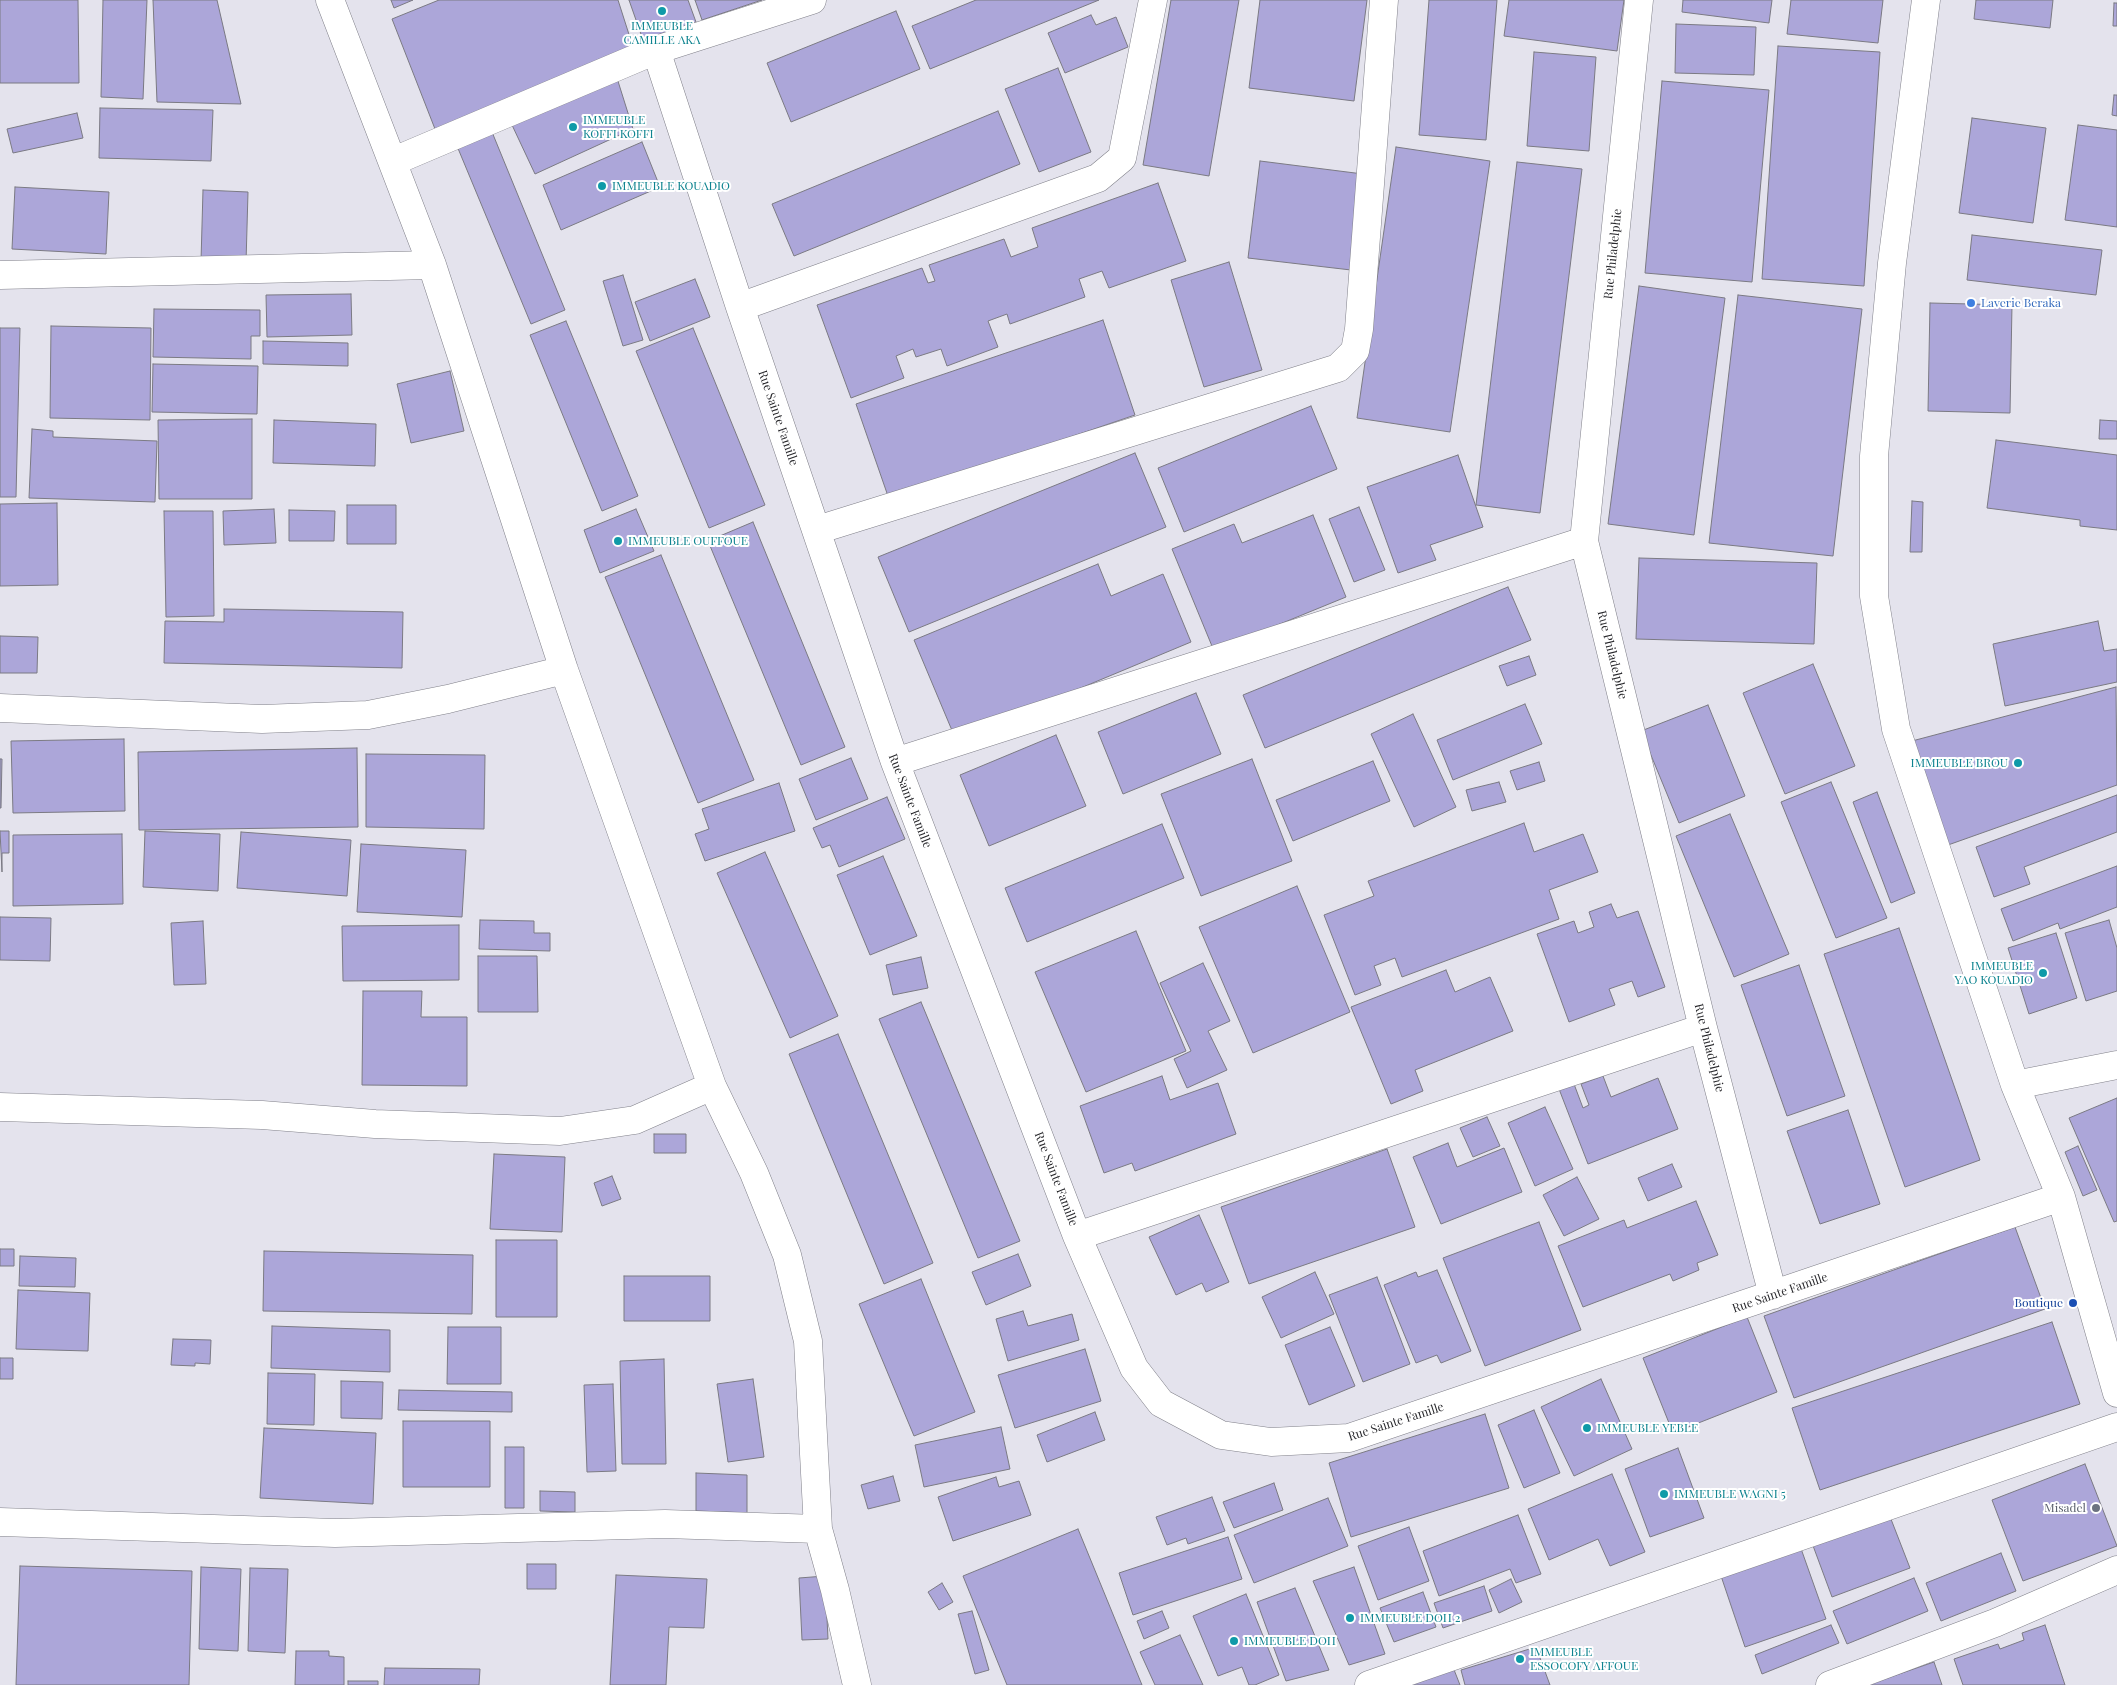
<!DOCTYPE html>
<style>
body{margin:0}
canvas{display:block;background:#e4e3ed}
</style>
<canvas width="2117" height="1685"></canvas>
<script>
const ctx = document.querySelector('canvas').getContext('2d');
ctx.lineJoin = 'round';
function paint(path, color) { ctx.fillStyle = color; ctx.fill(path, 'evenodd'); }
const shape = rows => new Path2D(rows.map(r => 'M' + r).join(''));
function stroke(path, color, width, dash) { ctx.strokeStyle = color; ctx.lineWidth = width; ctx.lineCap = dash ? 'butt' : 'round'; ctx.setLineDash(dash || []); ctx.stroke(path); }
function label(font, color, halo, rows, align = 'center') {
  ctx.font = font + ' "Playfair Display",serif'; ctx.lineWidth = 4; ctx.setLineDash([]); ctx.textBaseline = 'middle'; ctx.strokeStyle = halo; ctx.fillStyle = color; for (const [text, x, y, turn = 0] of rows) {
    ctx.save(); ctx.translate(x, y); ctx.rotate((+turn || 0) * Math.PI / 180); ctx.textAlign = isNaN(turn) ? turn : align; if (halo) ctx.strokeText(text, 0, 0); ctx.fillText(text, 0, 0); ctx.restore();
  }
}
const building = shape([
 [0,0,78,0,79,83,0,83,0,0],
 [103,0,147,0,143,99,101,97,103,0],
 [153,0,217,0,241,104,157,102,153,0],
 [391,0,413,0,394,8,391,0],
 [439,0,618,0,633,47,435,129,392,19,439,0],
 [629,0,688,0,696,22,643,40,629,0],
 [695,0,762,0,702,20,695,0],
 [976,0,1099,0,930,69,912,26,976,0],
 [1171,0,1239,0,1209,176,1143,165,1171,0],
 [1260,0,1367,0,1354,101,1249,88,1260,0],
 [1429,0,1497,0,1486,140,1419,135,1429,0],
 [1509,0,1624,0,1617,51,1504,36,1509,0],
 [1683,0,1772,0,1769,23,1682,12,1683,0],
 [1791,0,1883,0,1878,43,1787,34,1791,0],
 [1976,0,2053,0,2050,28,1974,19,1976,0],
 [2114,3,2117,3,2117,26,2113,26,2114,3],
 [896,11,920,69,791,122,767,63,896,11],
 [1091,15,1096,25,1116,17,1128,47,1065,73,1048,33,1091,15],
 [1676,24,1756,27,1754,75,1675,73,1676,24],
 [1778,46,1880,52,1864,286,1762,279,1778,46],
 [1534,52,1596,57,1589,151,1527,146,1534,52],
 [1058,68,1091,152,1039,172,1005,89,1058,68],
 [617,78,633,129,535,174,512,125,617,78],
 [1662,81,1769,90,1752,282,1645,273,1662,81],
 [2114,95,2117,95,2117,116,2112,115,2114,95],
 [100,108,213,110,211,161,99,158,100,108],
 [998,111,1020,164,794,256,772,204,998,111],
 [77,113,83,138,13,153,7,129,77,113],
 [1972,118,2046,128,2033,223,1959,213,1972,118],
 [2078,125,2117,130,2117,227,2065,220,2078,125],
 [492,132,565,310,531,324,457,146,492,132],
 [642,142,660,187,561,230,543,185,642,142],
 [1396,147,1490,161,1450,432,1357,418,1396,147],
 [1260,161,1363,174,1351,270,1248,258,1260,161],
 [1517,162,1582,169,1540,513,1476,505,1517,162],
 [1158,183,1186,261,1109,288,1102,271,1079,279,1085,297,1010,324,1007,314,988,321,998,347,947,366,941,349,916,357,913,349,896,356,904,378,851,398,817,305,922,268,928,283,935,281,929,265,1004,239,1011,257,1038,247,1032,228,1158,183],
 [15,187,109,192,106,254,12,249,15,187],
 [203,190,248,192,246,263,201,261,203,190],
 [1972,235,2102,250,2096,295,1967,280,1972,235],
 [1229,262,1262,370,1204,387,1171,280,1229,262],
 [623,275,643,340,623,346,603,281,623,275],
 [695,279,710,317,650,341,635,302,695,279],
 [1639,286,1725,298,1694,535,1608,524,1639,286],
 [351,294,352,335,267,337,266,295,351,294],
 [1738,295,1862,309,1833,556,1709,543,1738,295],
 [1930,303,2012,305,2010,413,1928,411,1930,303],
 [154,309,260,310,260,336,251,336,251,359,153,357,154,309],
 [1103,320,1135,415,889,499,856,404,1103,320],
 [566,321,638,496,602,511,530,335,566,321],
 [51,326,151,328,150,420,50,418,51,326],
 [0,328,20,328,16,497,0,497,0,328],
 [693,328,765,505,709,528,636,351,693,328],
 [263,341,348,343,348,366,263,364,263,341],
 [153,364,258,366,257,414,152,412,153,364],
 [450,371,464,431,411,443,397,384,450,371],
 [1311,406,1337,469,1184,532,1158,468,1311,406],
 [252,419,252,499,159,499,158,420,252,419],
 [274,420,376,424,375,466,273,463,274,420],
 [2100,420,2117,421,2117,439,2099,439,2100,420],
 [32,429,53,431,53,437,157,441,155,502,29,498,32,429],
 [1996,440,2117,455,2117,530,2080,526,2080,520,1987,508,1996,440],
 [1135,453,1166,527,909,632,878,557,1135,453],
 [1458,455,1483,527,1430,545,1436,560,1398,573,1367,487,1458,455],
 [1912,501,1923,502,1922,552,1910,552,1912,501],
 [57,503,58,585,0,586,0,504,57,503],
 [347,505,396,505,396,544,347,544,347,505],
 [1359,507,1385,570,1354,582,1329,519,1359,507],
 [274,509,276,543,224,545,223,511,274,509],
 [636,509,654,551,600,573,584,530,636,509],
 [289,510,335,511,334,541,289,541,289,510],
 [164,511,213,511,214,616,166,617,164,511],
 [1313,515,1346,597,1214,651,1172,549,1234,524,1242,543,1313,515],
 [753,522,845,747,801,765,708,541,753,522],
 [661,555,754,780,698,803,605,577,661,555],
 [1639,558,1817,563,1814,644,1636,639,1639,558],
 [1098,564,1111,596,1163,574,1191,642,956,740,914,640,1098,564],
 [1508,587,1531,640,1265,748,1243,695,1508,587],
 [224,609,403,612,402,668,164,663,165,621,224,622,224,609],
 [2098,621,2104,651,2117,649,2117,682,2005,706,1993,644,2098,621],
 [0,636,38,637,37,673,0,673,0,636],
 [1529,656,1536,675,1507,686,1499,666,1529,656],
 [1813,664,1855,766,1785,794,1743,693,1813,664],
 [2116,687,2117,785,1948,845,1912,741,2116,687],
 [1196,693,1221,754,1123,794,1098,732,1196,693],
 [1525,704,1542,744,1453,780,1437,740,1525,704],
 [1708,705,1745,796,1679,823,1641,731,1708,705],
 [1413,714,1456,807,1414,827,1371,734,1413,714],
 [1056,735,1086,806,989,846,960,775,1056,735],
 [124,739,125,811,13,813,11,741,124,739],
 [357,748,358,827,139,830,138,752,357,748],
 [366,754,485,755,484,829,366,827,366,754],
 [851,758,868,799,816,820,799,779,851,758],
 [0,759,2,759,1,808,0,808,0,759],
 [1252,759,1292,861,1201,896,1161,794,1252,759],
 [1373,761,1390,801,1293,841,1276,800,1373,761],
 [1539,762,1545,781,1517,790,1510,771,1539,762],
 [1499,782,1506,802,1472,811,1466,790,1499,782],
 [1831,782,1887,918,1836,938,1781,802,1831,782],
 [779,783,795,831,705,861,695,834,709,829,702,809,779,783],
 [1877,792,1915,893,1891,903,1853,802,1877,792],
 [2117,795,2117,832,2024,867,2030,884,1994,897,1976,847,2117,795],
 [887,797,905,839,839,867,830,845,822,848,813,828,887,797],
 [1730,814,1789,954,1734,977,1676,836,1730,814],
 [1524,823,1534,852,1583,834,1598,872,1549,890,1559,919,1402,977,1395,958,1374,966,1381,985,1355,995,1324,915,1374,896,1368,881,1524,823],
 [1162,824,1184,878,1027,942,1005,888,1162,824],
 [0,831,9,831,9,853,2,853,2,872,0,831],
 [145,831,220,834,218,891,143,887,145,831],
 [241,832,351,840,347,896,237,888,241,832],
 [122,834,123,904,13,906,13,835,122,834],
 [361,844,466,850,462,917,357,912,361,844],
 [765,852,838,1016,790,1038,717,873,765,852],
 [883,856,917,936,870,955,837,875,883,856],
 [2117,866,2117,907,2060,929,2058,923,2013,941,2001,909,2117,866],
 [1297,886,1350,1012,1253,1053,1199,927,1297,886],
 [1611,904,1617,918,1638,911,1665,987,1638,997,1632,981,1609,989,1615,1005,1569,1022,1537,934,1574,921,1578,933,1594,927,1589,912,1611,904],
 [0,917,51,918,50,961,0,960,0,917],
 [480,920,534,921,534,933,550,933,550,951,479,949,480,920],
 [2109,920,2117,948,2117,991,2086,1001,2065,933,2109,920],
 [203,921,206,984,174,985,171,923,203,921],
 [459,925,459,980,343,981,342,926,459,925],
 [1899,928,1980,1160,1905,1187,1824,954,1899,928],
 [1136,931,1186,1051,1086,1092,1035,972,1136,931],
 [2056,933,2077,998,2029,1014,2008,948,2056,933],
 [478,956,537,956,538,1012,478,1012,478,956],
 [921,957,928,988,893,995,886,965,921,957],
 [1203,963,1230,1021,1208,1031,1227,1070,1187,1088,1174,1059,1191,1051,1160,983,1203,963],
 [1799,965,1845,1096,1787,1116,1741,985,1799,965],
 [1446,970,1455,992,1490,977,1513,1031,1415,1070,1423,1091,1391,1104,1351,1007,1446,970],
 [363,991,422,991,421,1017,467,1017,467,1086,362,1085,363,991],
 [921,1002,1020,1241,978,1258,879,1019,921,1002],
 [838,1034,933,1263,884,1284,789,1054,838,1034],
 [1162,1076,1170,1100,1218,1083,1236,1134,1135,1171,1132,1163,1104,1173,1080,1106,1162,1076],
 [1603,1076,1611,1097,1658,1078,1678,1129,1588,1164,1559,1089,1574,1084,1583,1108,1589,1105,1581,1084,1603,1076],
 [2117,1098,2117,1221,2114,1222,2069,1118,2117,1098],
 [1545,1107,1573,1169,1535,1186,1508,1123,1545,1107],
 [1848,1110,1880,1204,1820,1224,1787,1131,1848,1110],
 [1487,1117,1500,1146,1473,1157,1460,1128,1487,1117],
 [654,1134,686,1134,686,1153,654,1153,654,1134],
 [1448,1143,1457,1167,1504,1148,1522,1192,1441,1224,1413,1157,1448,1143],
 [2078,1146,2097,1190,2083,1196,2065,1152,2078,1146],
 [1387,1149,1415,1227,1249,1284,1221,1207,1387,1149],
 [494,1154,565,1157,562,1232,490,1229,494,1154],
 [1672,1164,1682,1187,1648,1201,1638,1178,1672,1164],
 [612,1176,621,1199,602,1206,594,1183,612,1176],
 [1577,1177,1599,1219,1564,1236,1543,1195,1577,1177],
 [1696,1201,1718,1255,1697,1263,1699,1270,1673,1281,1670,1274,1583,1307,1558,1246,1624,1220,1627,1228,1696,1201],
 [1199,1215,1229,1282,1206,1292,1202,1283,1176,1295,1149,1237,1199,1215],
 [1539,1222,1581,1330,1485,1366,1443,1258,1539,1222],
 [2015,1227,2045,1309,1794,1398,1764,1316,2015,1227],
 [496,1240,557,1240,557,1317,496,1317,496,1240],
 [0,1249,14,1249,14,1266,0,1266,0,1249],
 [264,1251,473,1255,472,1314,263,1311,264,1251],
 [1018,1254,1031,1286,986,1305,972,1272,1018,1254],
 [20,1256,76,1258,75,1287,19,1286,20,1256],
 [1437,1270,1471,1351,1441,1363,1437,1355,1416,1363,1384,1285,1416,1272,1418,1277,1437,1270],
 [1315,1272,1334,1314,1281,1338,1262,1297,1315,1272],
 [624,1276,710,1276,710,1321,624,1321,624,1276],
 [1377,1277,1410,1364,1363,1382,1329,1295,1377,1277],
 [921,1279,975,1412,914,1436,859,1304,921,1279],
 [18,1290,90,1293,88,1351,16,1349,18,1290],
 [1023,1311,1028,1326,1072,1314,1079,1340,1008,1361,996,1319,1023,1311],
 [1747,1317,1777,1392,1673,1433,1643,1358,1747,1317],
 [2052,1322,2080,1404,1820,1490,1792,1408,2052,1322],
 [272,1326,390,1330,390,1372,271,1368,272,1326],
 [448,1327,501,1327,501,1384,447,1384,448,1327],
 [1330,1327,1355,1386,1309,1405,1285,1345,1330,1327],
 [173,1339,211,1340,210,1364,195,1363,195,1366,171,1365,173,1339],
 [1085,1349,1101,1401,1015,1428,998,1375,1085,1349],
 [0,1358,13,1358,13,1379,0,1379,0,1358],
 [664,1359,666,1464,622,1464,620,1361,664,1359],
 [268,1373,315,1374,314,1425,267,1424,268,1373],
 [753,1379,764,1457,728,1462,717,1384,753,1379],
 [1601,1379,1632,1449,1574,1476,1541,1407,1601,1379],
 [341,1381,383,1382,382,1419,341,1418,341,1381],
 [613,1384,616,1471,587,1472,584,1385,613,1384],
 [399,1390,512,1392,512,1412,398,1410,399,1390],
 [1534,1410,1560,1473,1524,1488,1498,1425,1534,1410],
 [1095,1412,1105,1440,1047,1462,1037,1435,1095,1412],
 [1485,1414,1509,1488,1351,1537,1329,1463,1485,1414],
 [403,1421,490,1421,490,1487,403,1487,403,1421],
 [1001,1427,1010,1469,924,1487,915,1445,1001,1427],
 [264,1428,376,1433,373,1504,260,1498,264,1428],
 [505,1447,524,1447,524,1508,505,1508,505,1447],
 [1678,1448,1704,1518,1650,1537,1625,1469,1678,1448],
 [2085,1464,2117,1546,2023,1581,1992,1500,2085,1464],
 [696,1473,747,1475,747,1513,696,1511,696,1473],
 [1612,1474,1645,1552,1610,1566,1598,1539,1549,1560,1528,1509,1612,1474],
 [893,1476,900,1501,868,1509,861,1485,893,1476],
 [996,1477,999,1487,1019,1481,1031,1515,953,1541,938,1497,996,1477],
 [1274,1483,1283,1510,1234,1528,1223,1502,1274,1483],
 [540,1491,575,1492,575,1512,540,1511,540,1491],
 [1212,1497,1225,1531,1188,1544,1186,1538,1167,1545,1156,1517,1212,1497],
 [1328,1498,1348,1546,1254,1583,1234,1535,1328,1498],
 [1889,1514,1910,1568,1832,1597,1812,1543,1889,1514],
 [1518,1515,1541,1574,1516,1583,1510,1569,1439,1596,1423,1551,1518,1515],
 [1409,1527,1429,1581,1378,1600,1358,1546,1409,1527],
 [1078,1529,1142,1685,1007,1685,963,1576,1078,1529],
 [1228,1537,1242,1579,1133,1615,1119,1573,1228,1537],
 [1799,1543,1826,1619,1745,1647,1719,1570,1799,1543],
 [2001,1553,2016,1591,1941,1621,1926,1583,2001,1553],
 [527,1564,556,1564,556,1589,527,1589,527,1564],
 [20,1566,192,1571,189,1685,16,1685,20,1566],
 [201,1567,241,1569,238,1651,199,1649,201,1567],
 [1354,1567,1385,1654,1349,1665,1313,1581,1354,1567],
 [250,1568,288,1569,285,1653,248,1651,250,1568],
 [616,1575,707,1579,704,1628,669,1627,666,1685,610,1685,616,1575],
 [825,1576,828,1639,802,1640,799,1578,825,1576],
 [1914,1578,1928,1611,1847,1644,1833,1611,1914,1578],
 [1511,1579,1522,1602,1499,1613,1489,1590,1511,1579],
 [942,1583,953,1602,939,1610,928,1592,942,1583],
 [1484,1586,1492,1611,1443,1628,1434,1603,1484,1586],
 [1295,1588,1329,1670,1286,1681,1257,1602,1295,1588],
 [1423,1592,1436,1627,1394,1642,1380,1608,1423,1592],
 [1246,1594,1279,1675,1255,1685,1249,1685,1242,1667,1218,1676,1193,1616,1246,1594],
 [972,1611,989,1670,975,1674,958,1614,972,1611],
 [1162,1611,1169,1628,1144,1639,1137,1621,1162,1611],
 [1831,1625,1839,1643,1762,1674,1755,1655,1831,1625],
 [2045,1625,2065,1685,1963,1685,1954,1659,1998,1644,2000,1649,2024,1640,2022,1633,2045,1625],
 [1180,1635,1203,1685,1155,1685,1140,1652,1180,1635],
 [1536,1647,1550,1685,1465,1685,1461,1670,1536,1647],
 [296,1651,329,1651,329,1656,344,1657,344,1685,295,1685,296,1651],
 [1451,1662,1460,1685,1390,1685,1451,1662],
 [1934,1662,1942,1685,1867,1685,1934,1662],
 [385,1668,480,1669,479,1685,384,1685,385,1668],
 [348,1681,378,1681,378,1685,348,1685,348,1681]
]);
const minor = shape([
 [330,0,432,265,564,670,712,1086,754,1173,787,1255,808,1341,818,1529,835,1590,857,1685],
 [1639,0,1584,541,1703,1028,1773,1295],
 [1926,0,1892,263,1874,456,1874,596,1896,729,2015,1085,2061,1197,2117,1393],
 [656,50,740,307,895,762,1077,1236,1134,1368,1161,1403,1221,1435,1271,1442,1349,1438,2061,1197],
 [394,161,656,50,812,0],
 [0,275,432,265],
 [740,307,1098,178,1122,158,1153,0],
 [817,530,1338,368,1355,351,1359,329,1384,0],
 [0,708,262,719,368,715,448,699,564,670],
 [895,762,1584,541],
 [2015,1085,2117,1065],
 [0,1107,262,1115,375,1124,560,1131,635,1120,712,1086],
 [1077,1236,1703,1028],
 [0,1522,335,1533,665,1524,818,1529],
 [1369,1685,2117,1427],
 [1830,1685,1995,1623,2117,1570]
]);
const markers = [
 [662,11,5,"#0f9aa8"],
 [573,127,5,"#0f9aa8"],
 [602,186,5,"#0f9aa8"],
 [1971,303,5,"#3f7fe0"],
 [618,541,5,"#0f9aa8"],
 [2018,763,5,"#0f9aa8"],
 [2043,973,5,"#0f9aa8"],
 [2073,1303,5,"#1a4fb4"],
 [1587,1428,5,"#0f9aa8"],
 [1664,1494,5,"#0f9aa8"],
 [2096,1508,5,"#6b7280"],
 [1350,1618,5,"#0f9aa8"],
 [1234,1641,5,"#0f9aa8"],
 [1520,1659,5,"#0f9aa8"]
];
const cultureNames = [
 ["IMMEUBLE",662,26,"center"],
 ["CAMILLE AKA",662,40,"center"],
 ["IMMEUBLE",583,120],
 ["KOFFI KOFFI",583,134],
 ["IMMEUBLE KOUADIO",612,186],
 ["IMMEUBLE OUFFOUE",628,541],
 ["IMMEUBLE BROU",2008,763,"right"],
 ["IMMEUBLE",2033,966,"right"],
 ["YAO KOUADIO",2033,980,"right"],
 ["IMMEUBLE YEBLE",1597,1428],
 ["IMMEUBLE WAGNI 5",1674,1494],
 ["IMMEUBLE DOH 2",1360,1618],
 ["IMMEUBLE DOH",1244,1641],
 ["IMMEUBLE",1530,1652],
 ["ESSOCOFY AFFOUE",1530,1666]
];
const streetNames = [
 ["Rue Philadelphie",1613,254,-84],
 ["Rue Sainte Famille",778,418,71],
 ["Rue Philadelphie",1612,655,76],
 ["Rue Sainte Famille",910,801,69],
 ["Rue Philadelphie",1709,1048,76],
 ["Rue Sainte Famille",1056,1179,69],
 ["Rue Sainte Famille",1780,1293,-19],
 ["Rue Sainte Famille",1396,1422,-18]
];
const shopNames = [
 ["Laverie Beraka",1981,303]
];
const transitNames = [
 ["Boutique",2063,1303]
];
const worshipNames = [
 ["Misadel",2086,1508]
];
paint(building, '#aca6d9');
stroke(building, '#7b7a83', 1);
stroke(minor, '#81818a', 29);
stroke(minor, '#fff', 28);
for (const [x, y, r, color] of markers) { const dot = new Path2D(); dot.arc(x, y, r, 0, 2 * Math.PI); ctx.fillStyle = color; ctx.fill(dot); stroke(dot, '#fff', 2); }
label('12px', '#0d838f', '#fff', cultureNames, 'left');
label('12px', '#28282c', '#fff', streetNames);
label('12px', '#366cbe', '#fff', shopNames, 'left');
label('12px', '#164399', '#fff', transitNames, 'right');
label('12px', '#5b616d', '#fff', worshipNames, 'right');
</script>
